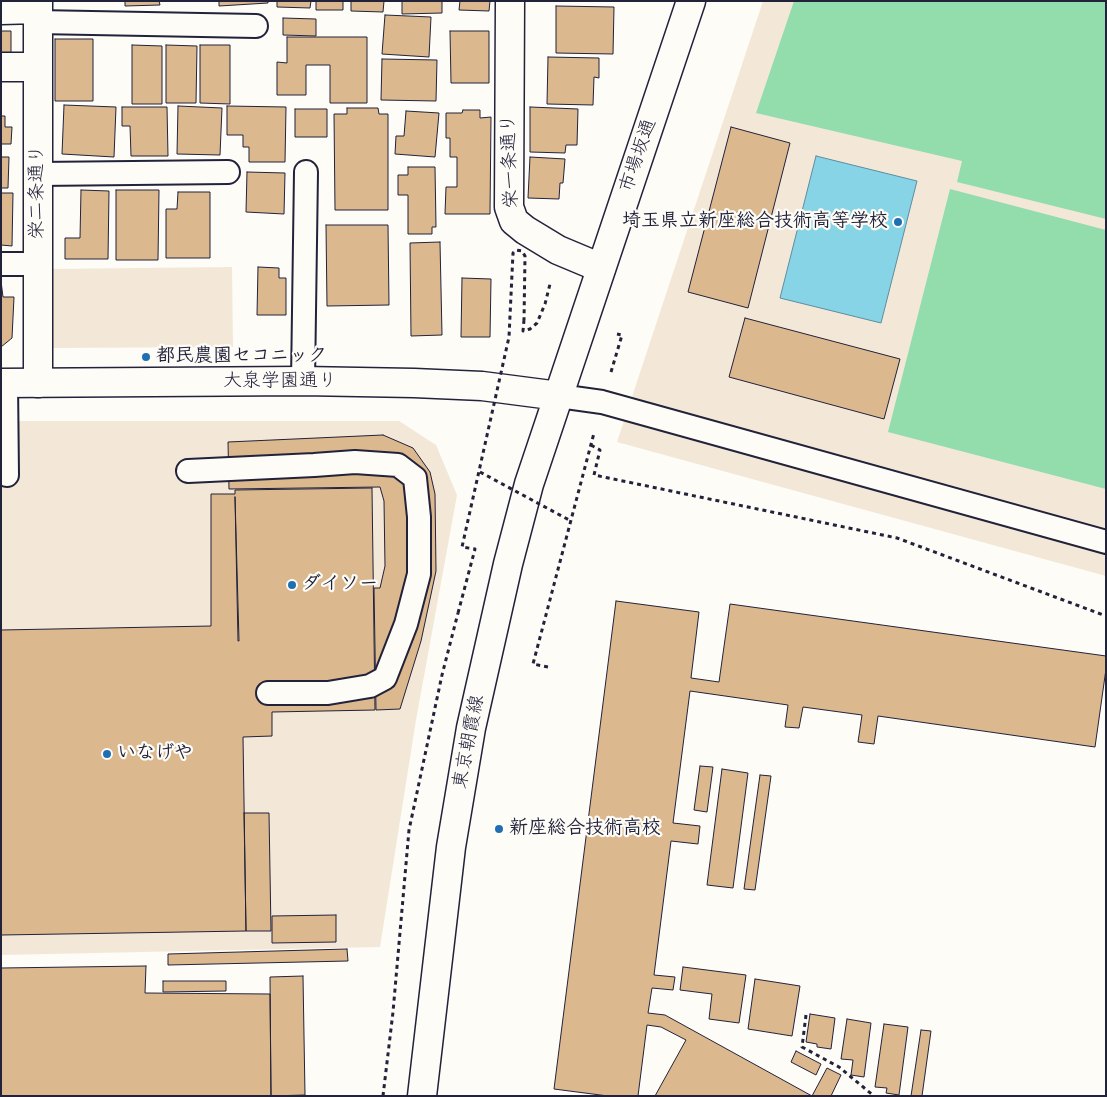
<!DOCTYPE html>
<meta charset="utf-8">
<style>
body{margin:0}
#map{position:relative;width:1107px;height:1097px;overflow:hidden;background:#fdfcf7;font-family:Mynerve,sans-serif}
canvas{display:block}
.frame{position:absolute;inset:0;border:2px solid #22223b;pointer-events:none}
</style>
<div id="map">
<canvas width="1107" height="1097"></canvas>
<div class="frame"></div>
</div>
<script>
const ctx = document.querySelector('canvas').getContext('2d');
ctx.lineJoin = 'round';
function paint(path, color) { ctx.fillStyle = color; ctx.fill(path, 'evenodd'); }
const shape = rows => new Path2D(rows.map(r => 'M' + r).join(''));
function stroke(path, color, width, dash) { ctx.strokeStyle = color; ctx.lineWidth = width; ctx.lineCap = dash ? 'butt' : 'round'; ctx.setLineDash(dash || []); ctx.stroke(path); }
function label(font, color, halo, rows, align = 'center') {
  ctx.font = font + ' Mynerve,"Klee One",sans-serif'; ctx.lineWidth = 4.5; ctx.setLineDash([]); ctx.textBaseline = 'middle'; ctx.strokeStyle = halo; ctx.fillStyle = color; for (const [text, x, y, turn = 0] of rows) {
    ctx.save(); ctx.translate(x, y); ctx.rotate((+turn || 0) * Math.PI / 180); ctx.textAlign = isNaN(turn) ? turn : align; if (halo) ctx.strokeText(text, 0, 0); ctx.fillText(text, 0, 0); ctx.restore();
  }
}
const built = shape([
 [763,1,1106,1,1106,576,617,442],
 [232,267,233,347,53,348,52,269],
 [1,421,399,421,436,445,457,495,416,720,380,947,1,955]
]);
const green = shape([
 [794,1,1106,1,1106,219,957,182,962,161,756,113],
 [950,189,1106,230,1106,489,888,432]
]);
const water = shape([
 [816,156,917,181,881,323,780,298,816,156]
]);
const building = shape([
 [125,1,159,1,160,5,125,6,125,1],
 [219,1,268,1,268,3,219,6,219,1],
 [277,1,311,1,310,8,277,7,277,1],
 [316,1,343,1,343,10,316,10,316,1],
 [351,1,384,1,383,12,351,11,351,1],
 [402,1,442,1,442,13,402,14,402,1],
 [460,1,490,1,489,11,459,10,460,1],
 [556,6,614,7,613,54,556,53,556,6],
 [385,15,431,17,429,57,382,54,385,15],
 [283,18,316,19,316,36,283,35,283,18],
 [1,31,11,31,11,54,1,59,1,31],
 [450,31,489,31,489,83,451,83,450,31],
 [287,37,367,37,367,103,330,103,330,65,306,65,306,95,277,95,277,62,287,63,287,37],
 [55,39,93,39,93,101,55,101,55,39],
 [132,45,162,46,162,104,132,104,132,45],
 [166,45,197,46,196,103,166,103,166,45],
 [200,45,230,45,230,104,200,103,200,45],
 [548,57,599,58,599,78,594,77,593,105,547,104,548,57],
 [382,59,437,60,436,101,381,100,382,59],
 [64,105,116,107,114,157,62,154,64,105],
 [178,106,222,108,220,155,177,154,178,106],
 [227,106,286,107,285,162,249,162,249,147,243,147,243,135,227,135,227,106],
 [122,107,167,107,168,156,131,156,130,126,122,126,122,107],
 [530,107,578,109,577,145,566,145,565,153,530,152,530,107],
 [347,108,378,108,379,114,388,114,388,210,335,210,334,114,347,114,347,108],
 [295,109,327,109,327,137,295,137,295,109],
 [463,110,480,110,480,118,491,117,490,214,445,214,446,187,457,187,457,157,450,157,450,138,446,138,446,113,462,113,463,110],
 [406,111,439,113,435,157,395,154,396,136,404,136,406,111],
 [1,116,5,116,5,127,12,127,11,144,1,144,1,116],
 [731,127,790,143,748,308,688,292,731,127],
 [1,157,9,157,8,188,1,188,1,157],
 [530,157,565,159,563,183,560,183,559,199,528,198,530,157],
 [408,167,435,167,436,227,432,227,432,234,408,234,408,195,398,195,398,175,408,175,408,167],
 [247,172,285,173,284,214,246,212,247,172],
 [81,190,109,191,108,259,65,259,65,238,80,238,81,190],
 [116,190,159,190,158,260,116,260,116,190],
 [178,192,210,192,210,258,166,258,166,209,177,209,178,192],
 [1,193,13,193,12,246,1,245,1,193],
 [326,225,388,225,389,305,327,306,326,225],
 [440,242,442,335,411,336,410,243,440,242],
 [258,267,279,268,279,278,286,278,286,315,257,315,258,267],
 [462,278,491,279,490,337,461,337,462,278],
 [1,281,3,297,14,297,12,338,1,347,1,281],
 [745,318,900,359,884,419,729,377,745,318],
 [383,435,413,448,430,472,435,494,436,571,421,641,400,709,376,710,374,588,380,588,385,566,384,501,380,487,229,489,228,442,383,435],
 [372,488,375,710,272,712,272,736,243,737,246,931,1,935,1,630,211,626,211,494,235,494,235,490,372,488],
 [235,497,239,641,238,641,235,497],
 [616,601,699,612,691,678,719,682,730,604,1106,656,1106,669,1095,747,878,716,874,744,858,742,862,715,803,707,799,728,785,727,788,705,690,691,673,823,700,826,698,844,671,841,654,975,675,977,673,990,652,988,648,1013,665,1015,812,1096,827,1068,841,1075,831,1096,655,1096,686,1040,661,1027,647,1025,638,1096,608,1096,554,1089,616,601],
 [700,766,713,767,707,812,694,810,700,766],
 [722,769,748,773,733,888,707,885,722,769],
 [760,775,771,776,755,890,744,889,760,775],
 [244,813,269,813,271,931,246,931,244,813],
 [336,915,336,942,272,943,272,916,336,915],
 [347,949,348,961,168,965,168,954,347,949],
 [146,966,145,993,270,994,271,1096,1,1096,1,968,146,966],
 [683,967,746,975,739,1023,709,1019,712,994,680,990,683,967],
 [303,976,305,1095,271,1096,270,977,303,976],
 [755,979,800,986,792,1036,748,1029,755,979],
 [163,981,226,981,226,991,163,992,163,981],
 [810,1014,835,1018,831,1049,817,1047,817,1044,806,1042,810,1014],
 [847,1019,871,1023,864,1077,851,1075,853,1060,841,1059,847,1019],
 [884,1024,908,1027,899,1095,886,1093,887,1088,875,1087,884,1024],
 [921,1030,931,1031,922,1096,911,1096,921,1030],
 [796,1051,821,1064,816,1075,791,1062,796,1051]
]);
const path = shape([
 [524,320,523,331,530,329,537,323,545,304,550,284],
 [611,372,622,335,617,334],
 [591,445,600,450,594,475,897,538,1106,616],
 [548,667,533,664,594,433],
 [806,1015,802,1047,839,1067,874,1096],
 [383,1096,393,1012,409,830,442,675,458,613]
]);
const lane = shape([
 [37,22,256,26],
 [38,174,228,172],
 [1,264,39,264],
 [303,381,306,172],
 [6,383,7,475],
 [559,396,602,402,1106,542],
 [188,471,314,465,355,462,398,465,415,478,419,517,419,574,406,624,385,678,370,686,328,693,268,693]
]);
const street = shape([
 [510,1,509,207,514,221,525,230,558,250,601,268],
 [1,10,38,9],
 [1,67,38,67],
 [38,383,38,1]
]);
const secondary = shape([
 [1,383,303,381,414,383,482,386,559,396],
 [422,1096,451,847,471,728,508,564,529,484,691,1]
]);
const pathBridge = shape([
 [480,472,571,521],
 [458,613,475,549,462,547,509,337,513,253,516,250,522,251,525,256,524,320]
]);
const markers = [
 [898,222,5,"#1f6fb2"],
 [146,357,5,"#1f6fb2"],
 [292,585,5,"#1f6fb2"],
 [107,754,5,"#1f6fb2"],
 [499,829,5,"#1f6fb2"]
];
const streetNames = [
 ["市場坂通",639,156,-71],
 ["栄一条通り",511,161,-92],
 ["栄二条通り",38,192,-90],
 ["大泉学園通り",280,382],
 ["東京朝霞線",470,742,-79]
];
const poiNames = [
 ["埼玉県立新座総合技術高等学校",888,222,"right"],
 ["都民農園セコニック",156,357],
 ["ダイソー",302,585],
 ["いなげや",117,754],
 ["新座総合技術高校",509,829]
];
paint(built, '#f3e8d7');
paint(green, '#93dcac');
paint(water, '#86d4e5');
stroke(water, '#5e8da1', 1);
paint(building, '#dbb88d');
stroke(building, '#22223b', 1);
stroke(lane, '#22223b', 26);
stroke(street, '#22223b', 31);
stroke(secondary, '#22223b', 31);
stroke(path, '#22223b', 3, [4, 4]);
stroke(lane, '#fdfcf7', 22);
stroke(street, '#fdfcf7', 28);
stroke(secondary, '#fdfcf7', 28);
stroke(pathBridge, '#22223b', 3, [4, 4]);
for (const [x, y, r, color] of markers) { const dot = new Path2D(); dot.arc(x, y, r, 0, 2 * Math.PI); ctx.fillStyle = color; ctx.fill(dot); stroke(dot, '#fdfcf7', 2); }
label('19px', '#22223b', '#fdfcf7', streetNames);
label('bold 19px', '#22223b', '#fdfcf7', poiNames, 'left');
</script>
